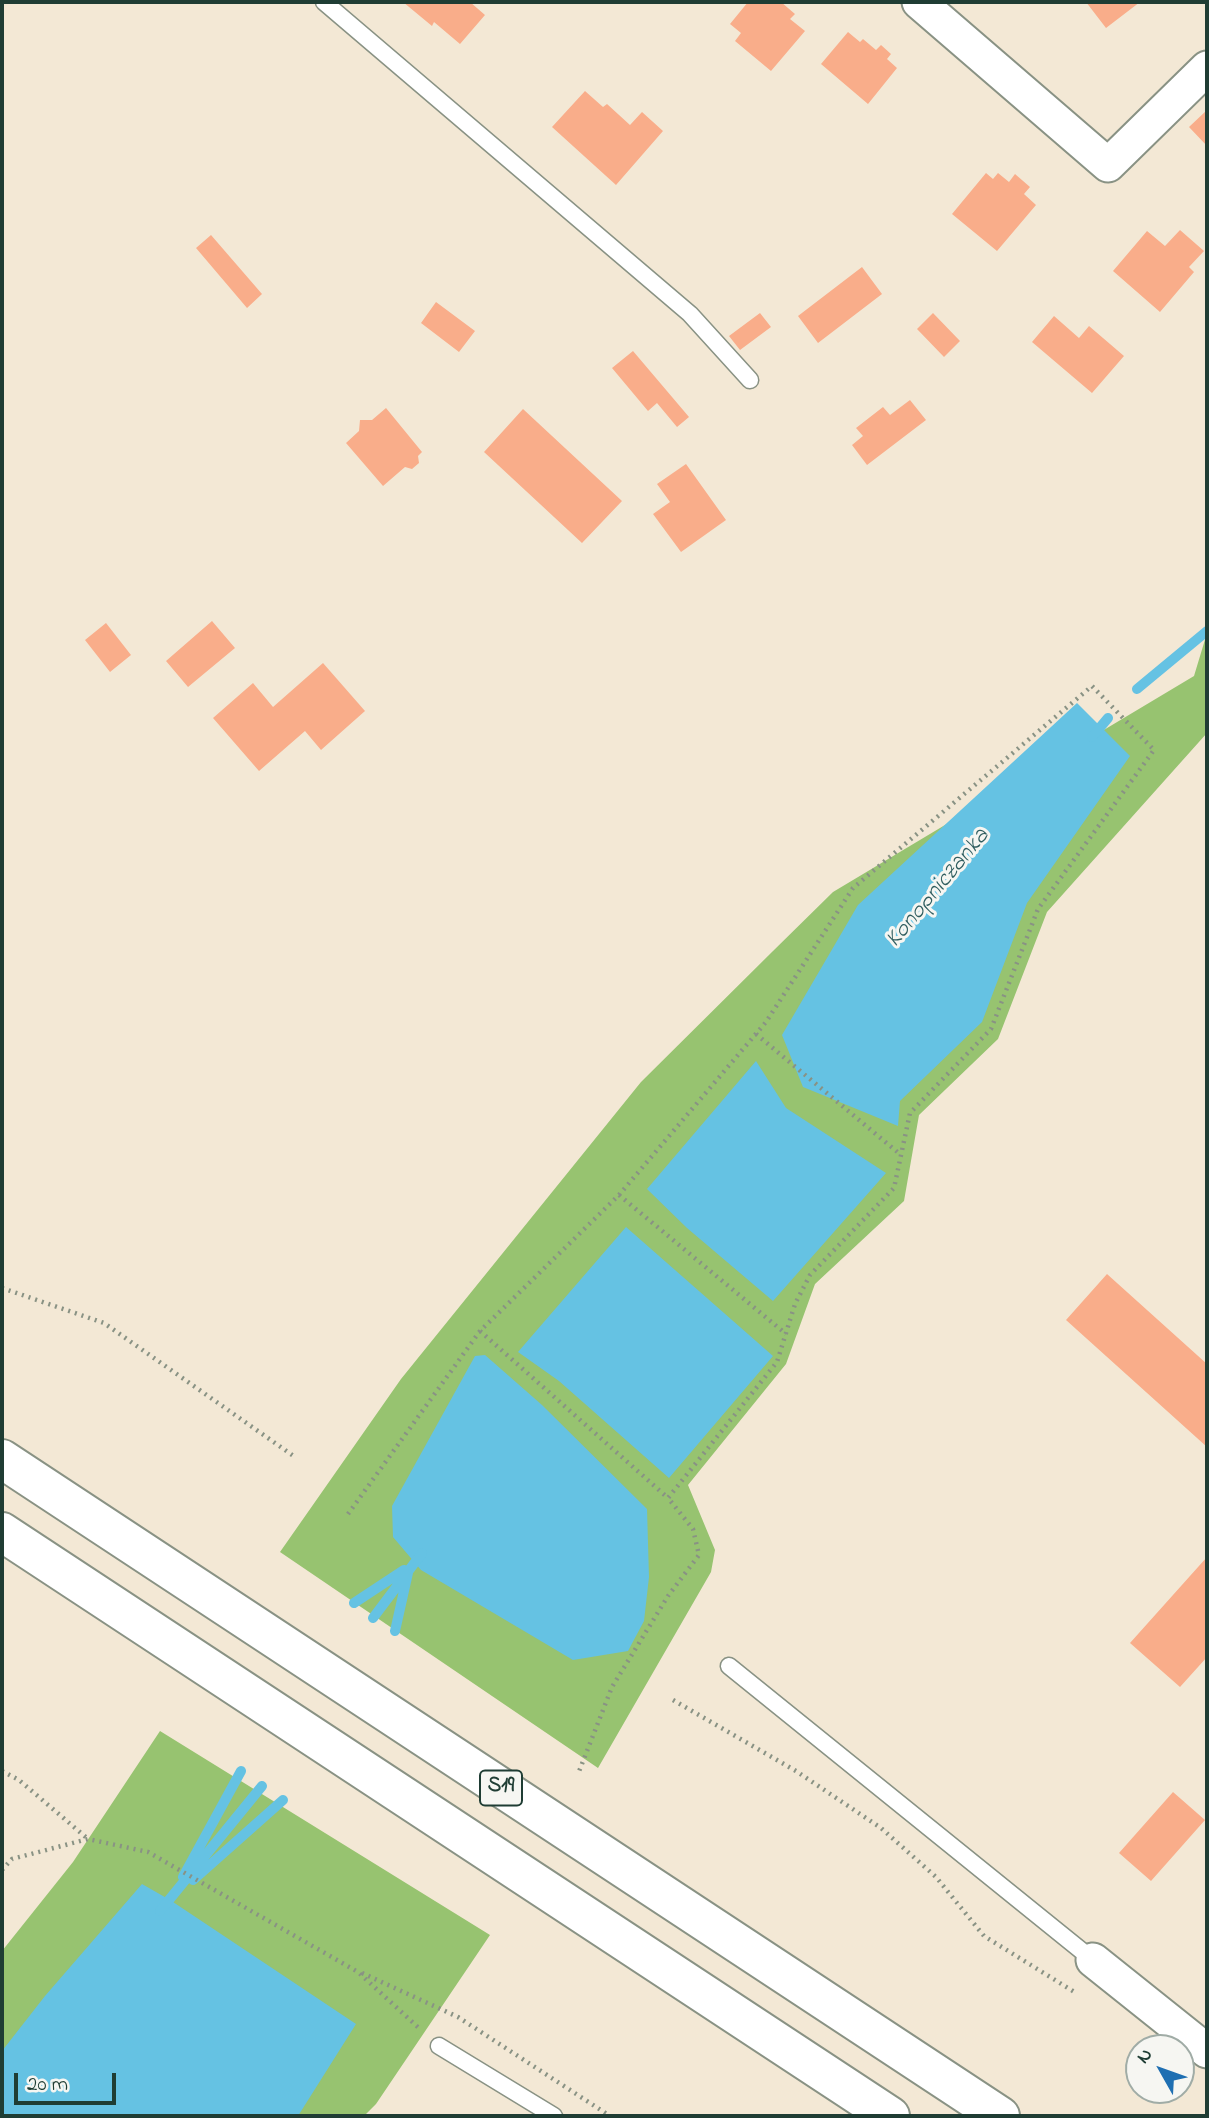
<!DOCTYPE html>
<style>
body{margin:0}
#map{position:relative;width:1209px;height:2118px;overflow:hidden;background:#f3e8d5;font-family:"Indie Flower",sans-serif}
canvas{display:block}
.frame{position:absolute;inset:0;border:4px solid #1f3d34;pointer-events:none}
.north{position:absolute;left:1125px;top:2034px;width:70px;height:70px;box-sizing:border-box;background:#f6f6f2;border:2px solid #a0aca6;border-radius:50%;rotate:310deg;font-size:19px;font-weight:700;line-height:28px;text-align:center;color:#1f3d34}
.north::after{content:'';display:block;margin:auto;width:24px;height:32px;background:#1f6fb2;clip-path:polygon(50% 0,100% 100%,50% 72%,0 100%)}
.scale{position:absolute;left:14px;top:2073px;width:102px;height:32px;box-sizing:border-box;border:4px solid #1f3d34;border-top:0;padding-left:9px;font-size:21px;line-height:24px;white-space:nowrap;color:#1f3d34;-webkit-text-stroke:5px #f6f6f2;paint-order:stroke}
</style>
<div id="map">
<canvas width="1209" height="2118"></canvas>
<div class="frame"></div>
<div class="north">N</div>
<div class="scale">20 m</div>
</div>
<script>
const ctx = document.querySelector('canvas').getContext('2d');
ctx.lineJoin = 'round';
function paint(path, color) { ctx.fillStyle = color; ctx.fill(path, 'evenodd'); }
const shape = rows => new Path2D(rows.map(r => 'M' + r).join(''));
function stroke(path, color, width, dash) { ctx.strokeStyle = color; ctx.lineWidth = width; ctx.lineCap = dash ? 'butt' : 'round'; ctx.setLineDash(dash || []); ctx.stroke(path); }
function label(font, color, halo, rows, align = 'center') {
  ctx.font = font + ' "Indie Flower",sans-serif'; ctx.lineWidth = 6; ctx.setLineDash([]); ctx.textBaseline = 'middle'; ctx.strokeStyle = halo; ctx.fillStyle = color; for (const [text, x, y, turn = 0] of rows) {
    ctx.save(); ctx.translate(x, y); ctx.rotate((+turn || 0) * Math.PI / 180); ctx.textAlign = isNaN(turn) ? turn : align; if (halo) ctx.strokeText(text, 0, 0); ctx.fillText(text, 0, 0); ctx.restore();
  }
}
const green = shape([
 [1207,633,1207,733,1047,912,998,1039,919,1115,904,1201,815,1284,786,1364,688,1485,715,1550,711,1572,598,1768,280,1552,401,1379,641,1082,773,951,833,892,1194,676],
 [160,1731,490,1935,376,2104,364,2116,2,2116,2,1951,73,1862]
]);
const water = shape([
 [1077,703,1130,756,1027,903,982,1022,900,1101,898,1126,803,1087,782,1035,858,905],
 [756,1061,786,1108,886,1173,773,1301,687,1228,647,1189],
 [626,1227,773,1356,669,1478,559,1381,518,1352],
 [485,1355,542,1405,647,1509,649,1577,644,1621,628,1651,573,1660,421,1570,393,1537,392,1506,475,1356],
 [142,1884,170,1900,356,2024,298,2116,2,2116,2,2051,45,1996]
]);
const stream = shape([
 [1137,689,1207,631],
 [1092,737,1108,718],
 [354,1603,404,1570],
 [373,1618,422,1553],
 [395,1631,408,1573],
 [183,1877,241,1771],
 [193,1880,283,1800],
 [160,1911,262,1786]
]);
const building = shape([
 [403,2,470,2,485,15,460,44,434,22,432,26],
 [748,2,781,2,795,14,790,19,805,31,771,71,735,41,741,33,730,24],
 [1086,2,1140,2,1106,28],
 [848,32,860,42,863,39,876,50,881,45,891,54,887,59,897,68,868,104,821,64],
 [585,91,603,107,607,104,630,125,642,112,663,131,616,185,552,127],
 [1207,110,1207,146,1189,127],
 [986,173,993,179,998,173,1009,182,1015,174,1030,187,1024,194,1036,205,997,251,952,214],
 [1180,230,1204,251,1189,267,1194,272,1160,312,1113,271,1147,231,1165,246],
 [211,235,262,294,247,308,196,248],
 [862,267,882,294,818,343,798,316],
 [436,302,475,331,459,352,421,323],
 [760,313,771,327,740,350,729,336],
 [933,313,960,341,944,357,917,329],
 [1054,316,1079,338,1089,326,1124,356,1092,393,1032,342],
 [633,351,689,417,677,427,657,403,648,411,612,368],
 [910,400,926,420,867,465,852,445,863,436,856,428,883,407,890,415],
 [386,408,422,452,418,456,419,463,412,469,405,467,383,486,346,443,359,431,360,420,372,420],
 [523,409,622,501,582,543,484,452],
 [686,464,726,520,681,552,653,514,670,502,657,484],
 [212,621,235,648,188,687,166,661],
 [106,623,131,655,110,672,85,640],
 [323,663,365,711,321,750,305,731,259,771,213,718,253,683,273,707],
 [1107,1274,1207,1364,1207,1447,1066,1320],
 [1207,1557,1207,1657,1180,1687,1130,1643],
 [1173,1792,1205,1820,1151,1881,1119,1853]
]);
const path = shape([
 [756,1034,901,1155],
 [619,1195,786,1334],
 [2,1288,104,1323,295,1457],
 [480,1331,668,1498],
 [348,1514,480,1331,619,1195,766,1022,853,888,1092,686,1154,750,1038,909,991,1029,910,1113,894,1188,810,1275,795,1304,777,1362,668,1498,693,1529,699,1555,668,1596,612,1687,578,1774],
 [673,1700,796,1771,881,1828,936,1877,984,1936,1076,1993],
 [2,1771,19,1780,88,1839],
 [2,1870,12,1859,88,1839,148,1852,358,1972,421,2030],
 [362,1973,458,2017,610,2116]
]);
const lane = shape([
 [324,2,690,314,750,380],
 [729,1666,1093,1960],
 [439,2046,554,2116]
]);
const street = shape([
 [919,2,1108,165,1207,68],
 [1093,1960,1207,2051]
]);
const highway = shape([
 [2,1459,1000,2116],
 [2,1532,890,2116]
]);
const shields = [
 [501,1788,42]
];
const shieldNames = [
 ["S19",501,1788]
];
const waterNames = [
 ["Konopniczanka",939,889,-50]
];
paint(green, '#97c370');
paint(water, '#65c2e3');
stroke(stream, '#65c2e3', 10);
paint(building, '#f9ad8a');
stroke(lane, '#899284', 19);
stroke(street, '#899284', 37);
stroke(highway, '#899284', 42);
stroke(path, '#899284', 4.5, [2, 5]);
stroke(lane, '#fff', 16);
stroke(street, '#fff', 33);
stroke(highway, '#fff', 38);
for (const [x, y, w] of shields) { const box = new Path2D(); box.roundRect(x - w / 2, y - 17.5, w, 35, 5); ctx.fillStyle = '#f6f6f2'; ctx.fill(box); stroke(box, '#1f3d34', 2); }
label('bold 21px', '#1f3d34', null, shieldNames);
label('italic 24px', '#305e60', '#f6f6f2', waterNames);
</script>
